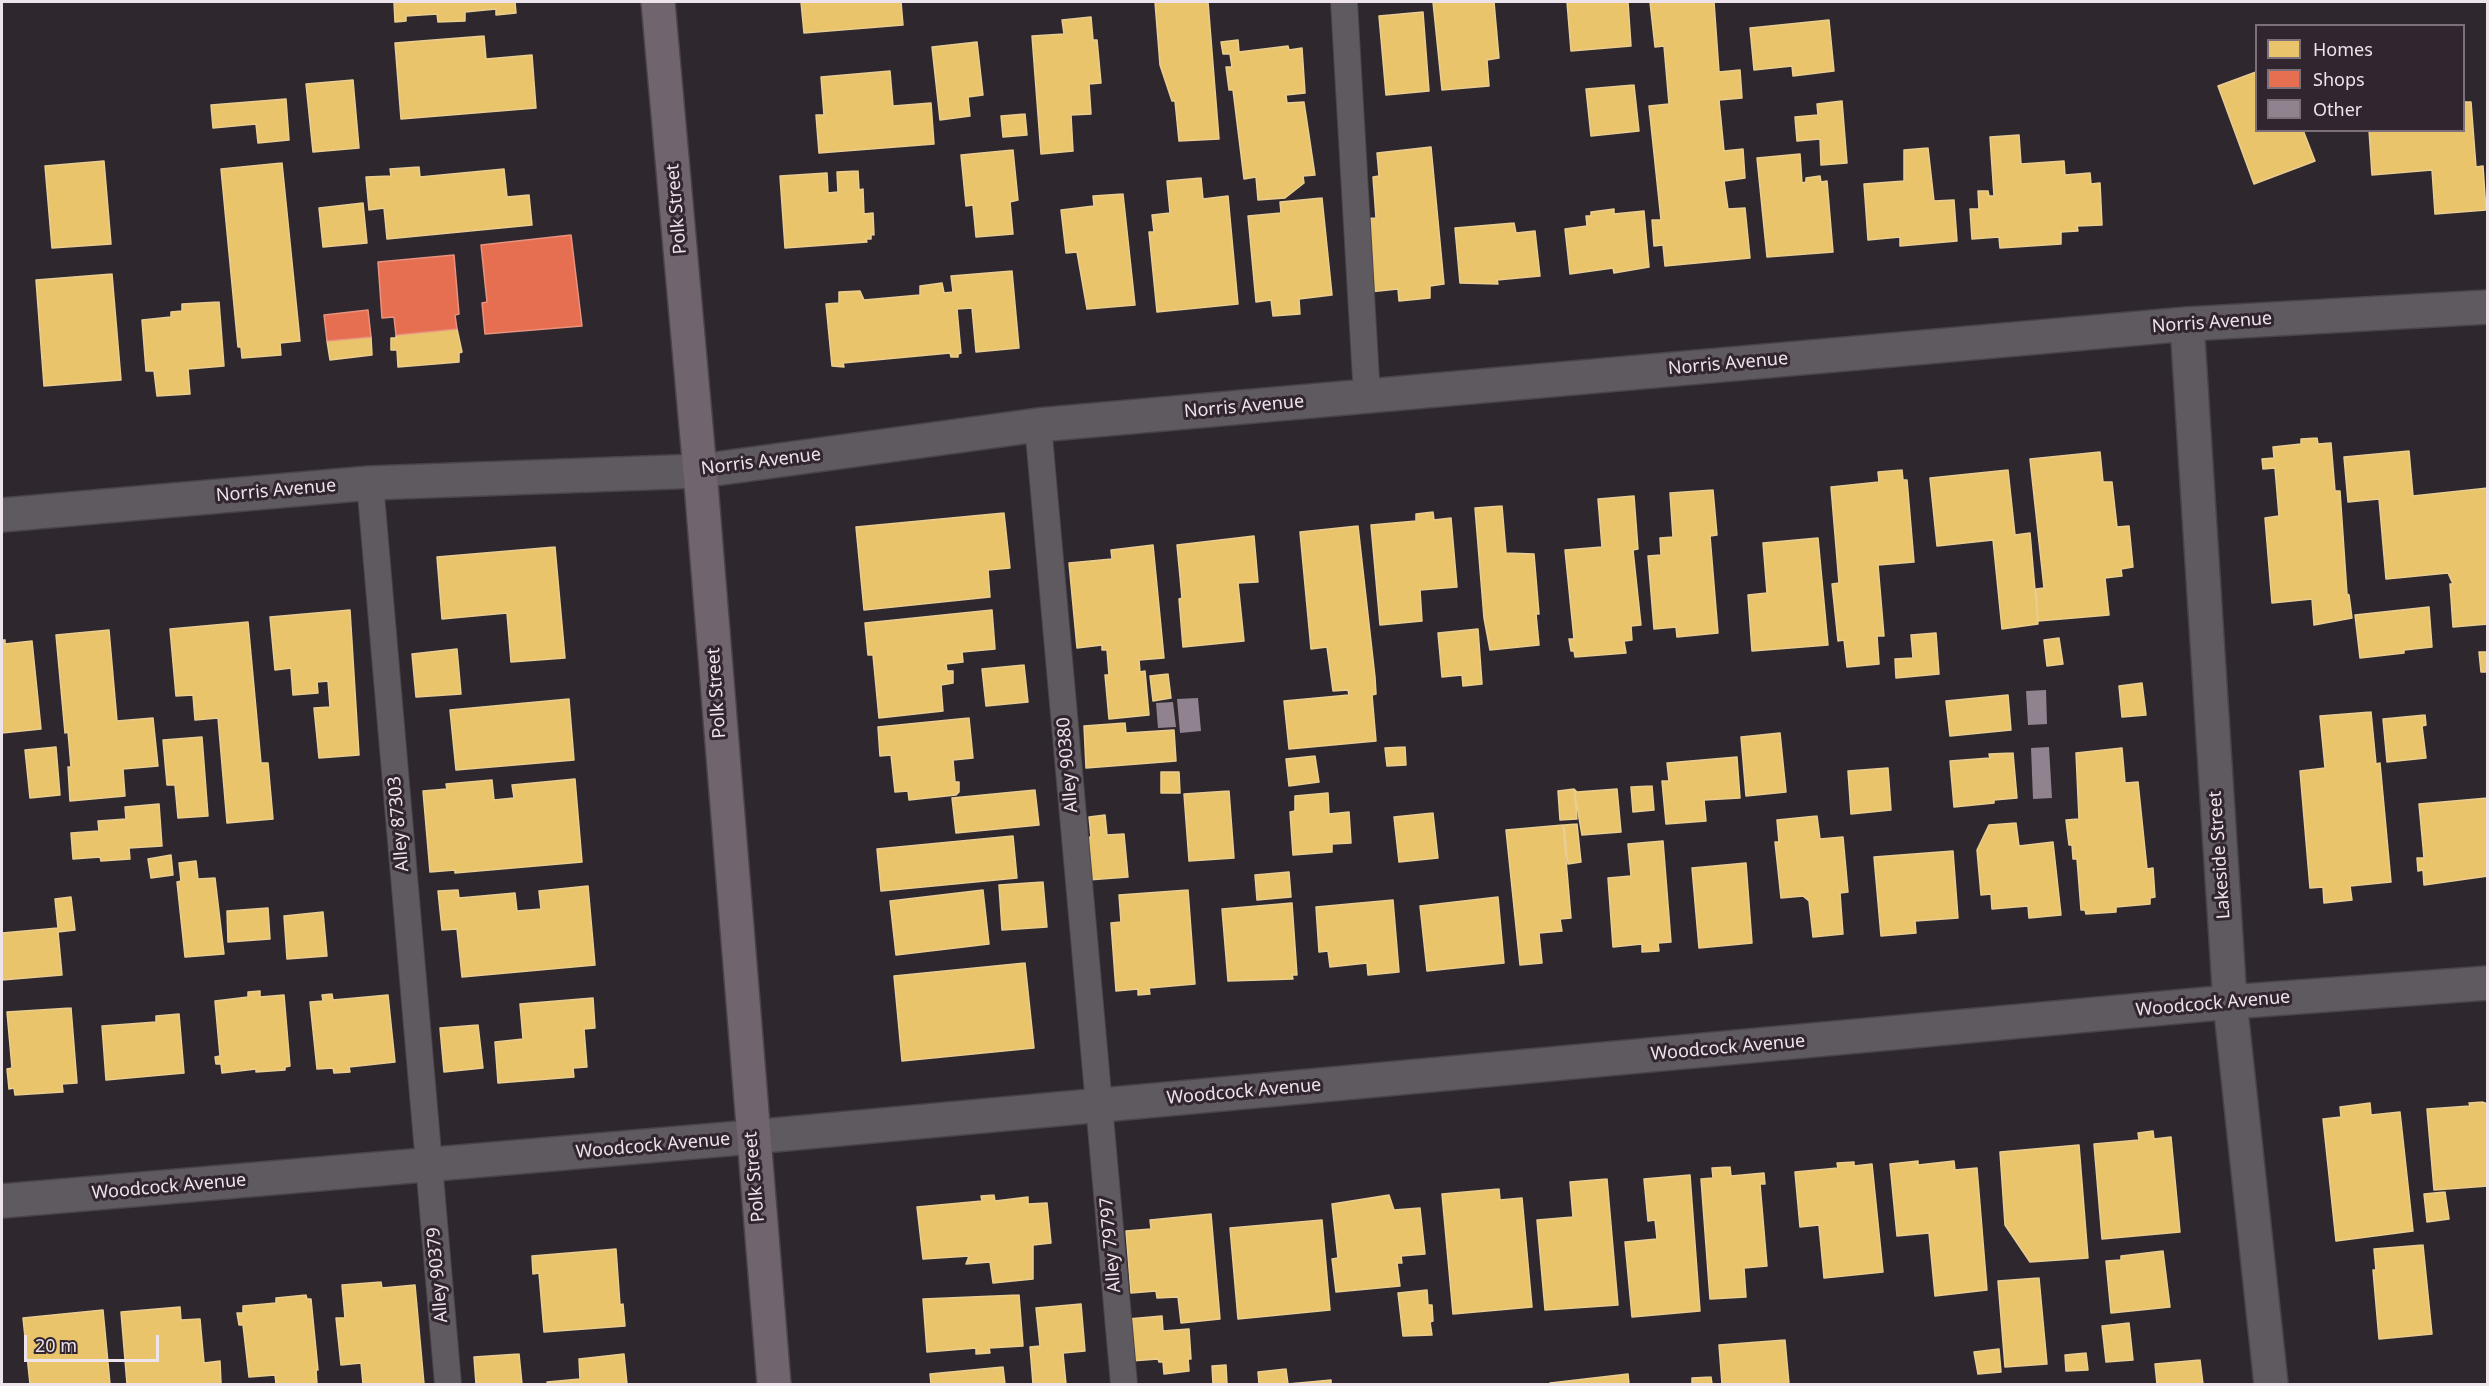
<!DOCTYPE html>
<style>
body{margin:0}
#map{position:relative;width:2489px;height:1386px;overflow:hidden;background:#2e282e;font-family:"Noto Sans",sans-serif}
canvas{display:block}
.frame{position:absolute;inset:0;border:3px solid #ece3eb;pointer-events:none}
.legend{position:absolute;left:2255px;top:24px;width:210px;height:108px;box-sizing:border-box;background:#312530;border:2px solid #7c717b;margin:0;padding:8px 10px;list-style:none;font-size:18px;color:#ece3eb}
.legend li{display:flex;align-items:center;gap:12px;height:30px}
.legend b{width:30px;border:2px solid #7c717b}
.scale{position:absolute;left:24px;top:1335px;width:135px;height:27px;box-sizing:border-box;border:3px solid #ece3eb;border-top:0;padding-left:8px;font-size:18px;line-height:21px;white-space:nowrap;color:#ece3eb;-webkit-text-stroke:4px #312530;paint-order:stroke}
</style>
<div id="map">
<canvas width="2489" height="1386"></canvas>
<div class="frame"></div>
<ul class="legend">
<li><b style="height:16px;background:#e9c46a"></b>Homes</li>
<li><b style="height:16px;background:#e76f51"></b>Shops</li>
<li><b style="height:16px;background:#91828f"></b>Other</li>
</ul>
<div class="scale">20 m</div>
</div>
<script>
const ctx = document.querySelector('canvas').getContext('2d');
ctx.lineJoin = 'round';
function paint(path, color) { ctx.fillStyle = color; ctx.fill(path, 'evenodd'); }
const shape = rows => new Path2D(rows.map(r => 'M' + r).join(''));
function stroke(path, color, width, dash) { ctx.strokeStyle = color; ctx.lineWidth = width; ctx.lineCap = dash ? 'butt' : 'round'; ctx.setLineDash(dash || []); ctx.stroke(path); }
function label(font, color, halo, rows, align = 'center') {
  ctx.font = font + ' "Noto Sans",sans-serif'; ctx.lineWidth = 6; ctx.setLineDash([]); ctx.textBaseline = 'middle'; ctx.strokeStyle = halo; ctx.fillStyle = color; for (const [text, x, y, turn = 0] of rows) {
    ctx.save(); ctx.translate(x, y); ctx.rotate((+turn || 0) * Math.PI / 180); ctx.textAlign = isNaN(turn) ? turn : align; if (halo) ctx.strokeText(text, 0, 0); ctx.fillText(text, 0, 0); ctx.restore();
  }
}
const homes = shape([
 [394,2,515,2,516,13,496,15,496,9,465,12,465,21,438,22,437,14,406,16,406,21,395,22,394,2],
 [801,2,901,2,903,25,804,33,801,2],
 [1155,2,1208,2,1219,139,1179,141,1175,101,1172,101,1160,65,1155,2],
 [1433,2,1494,2,1499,58,1487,60,1489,86,1442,90,1433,2],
 [1567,2,1628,2,1631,46,1571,51,1567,2],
 [1650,2,1714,2,1719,72,1740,70,1742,98,1719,100,1724,151,1743,149,1745,178,1724,181,1728,209,1745,208,1750,258,1665,266,1663,245,1654,246,1652,220,1661,220,1649,106,1669,104,1664,46,1655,47,1650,2],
 [1423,12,1429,91,1386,95,1379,16,1423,12],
 [1091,17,1093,40,1097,40,1101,83,1089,84,1091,114,1071,115,1073,151,1041,154,1032,36,1064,34,1062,20,1091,17],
 [1829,20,1834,71,1793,76,1792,66,1754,70,1750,28,1829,20],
 [484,36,486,59,532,55,536,108,401,119,395,43,484,36],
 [1238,40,1239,52,1288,46,1289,50,1302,48,1305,93,1286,95,1287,103,1304,102,1315,175,1303,176,1304,183,1285,198,1258,200,1256,177,1244,179,1233,90,1229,90,1226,67,1232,67,1230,54,1223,54,1221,42,1238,40],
 [977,42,983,95,968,97,970,116,940,120,932,47,977,42],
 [890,71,893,106,931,103,934,144,819,153,816,115,824,115,821,77,890,71],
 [2256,72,2256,130,2303,130,2315,161,2254,184,2218,86,2256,72],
 [353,80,359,148,313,152,306,84,353,80],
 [1634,85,1639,131,1591,136,1586,89,1634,85],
 [286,99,289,140,258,143,256,124,213,128,211,105,286,99],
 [1842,101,1847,163,1821,165,1820,139,1797,141,1795,117,1818,115,1817,104,1842,101],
 [2464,102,2471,102,2476,167,2483,166,2486,210,2435,214,2432,170,2372,175,2369,130,2464,130,2464,102],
 [1025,114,1027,135,1003,137,1001,116,1025,114],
 [2019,135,2021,164,2064,161,2065,175,2090,173,2091,184,2100,183,2102,225,2077,226,2078,231,2061,232,2061,244,2000,248,1999,237,1972,239,1970,209,1979,209,1978,191,1988,191,1989,196,1994,196,1990,137,2019,135],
 [1431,147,1444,284,1430,286,1430,298,1399,301,1398,289,1369,292,1362,219,1376,218,1373,177,1379,176,1377,153,1431,147],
 [1928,148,1934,201,1954,200,1957,241,1900,246,1900,237,1868,240,1864,184,1904,181,1904,150,1928,148],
 [1013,150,1018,200,1010,202,1013,234,976,237,973,205,966,206,961,155,1013,150],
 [1800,154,1802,183,1806,182,1806,178,1820,176,1821,182,1827,181,1833,252,1767,257,1757,158,1800,154],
 [104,161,111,244,52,248,45,166,104,161],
 [282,163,300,341,280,343,281,355,242,358,241,347,238,347,221,169,282,163],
 [419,167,420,177,504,169,507,197,529,195,532,225,387,239,384,208,369,210,366,177,391,176,390,169,419,167],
 [858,171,859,190,863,189,864,214,873,213,874,235,871,234,871,239,866,239,867,242,785,248,780,176,827,173,828,193,838,192,837,172,858,171],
 [1201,178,1203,199,1228,196,1238,304,1157,312,1149,232,1154,232,1152,215,1170,213,1167,181,1201,178],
 [1123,194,1135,305,1087,309,1077,252,1066,253,1061,210,1094,206,1093,196,1123,194],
 [1322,198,1332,295,1299,299,1300,314,1273,316,1271,300,1256,302,1248,216,1281,213,1280,202,1322,198],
 [363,203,367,243,323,247,319,208,363,203],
 [1614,209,1614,214,1644,211,1649,267,1614,273,1613,268,1570,274,1565,229,1587,226,1586,216,1591,216,1591,212,1614,209],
 [1514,223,1516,233,1535,231,1540,276,1497,280,1498,284,1460,283,1455,228,1514,223],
 [1012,271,1019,348,976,352,972,308,957,309,961,353,958,354,958,357,951,357,950,353,843,363,844,367,832,366,826,304,839,303,839,292,860,291,864,300,920,295,920,286,942,283,944,293,953,292,951,276,1012,271],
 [112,274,121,380,44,386,36,280,112,274],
 [219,302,224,366,188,369,190,394,157,396,154,371,146,371,142,320,171,317,171,312,182,311,182,304,219,302],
 [457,329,462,352,459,353,459,362,398,367,397,350,391,350,391,338,396,338,396,335,457,329],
 [371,337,372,355,330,360,327,341,371,337],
 [2317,438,2318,444,2331,443,2335,491,2340,491,2347,594,2349,595,2352,618,2314,625,2312,599,2272,603,2265,518,2279,516,2275,468,2263,469,2262,459,2274,458,2273,447,2301,444,2301,439,2317,438],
 [2409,451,2413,496,2488,488,2488,624,2453,627,2450,584,2453,584,2448,573,2386,579,2379,499,2348,502,2344,457,2409,451],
 [2100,452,2103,482,2112,482,2117,527,2129,526,2133,567,2121,569,2122,576,2105,578,2109,615,2038,621,2036,589,2044,588,2030,459,2100,452],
 [1902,470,1903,480,1907,480,1914,562,1878,565,1884,636,1877,636,1879,664,1847,667,1844,640,1838,641,1832,584,1839,583,1831,487,1879,482,1878,472,1902,470],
 [2008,470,2015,535,2030,533,2038,624,2002,629,1993,540,1937,546,1930,478,2008,470],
 [1713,490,1717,535,1710,536,1718,633,1677,637,1676,627,1654,629,1648,556,1661,555,1660,538,1673,537,1670,493,1713,490],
 [1634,496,1638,549,1633,550,1641,625,1631,626,1632,640,1624,641,1626,653,1575,657,1574,651,1571,651,1569,639,1574,639,1565,550,1602,547,1598,499,1634,496],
 [1502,506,1506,553,1534,554,1539,614,1536,614,1539,645,1490,650,1484,618,1475,508,1502,506],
 [1433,512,1434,520,1451,518,1457,587,1420,590,1422,621,1380,625,1371,525,1416,521,1416,514,1433,512],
 [1004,513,1010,568,988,570,990,597,864,610,856,527,1004,513],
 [1358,526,1375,677,1376,694,1372,695,1376,741,1289,749,1284,701,1349,695,1348,690,1333,691,1327,647,1311,649,1300,532,1358,526],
 [1254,536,1258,582,1238,583,1244,641,1183,647,1179,599,1182,598,1177,545,1254,536],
 [1818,538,1828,645,1752,651,1748,595,1767,593,1763,543,1818,538],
 [1153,545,1164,658,1139,660,1140,672,1145,671,1149,715,1109,719,1105,675,1109,675,1107,650,1102,650,1102,645,1077,648,1069,563,1112,559,1111,550,1153,545],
 [555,547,565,658,511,662,507,613,442,619,437,557,555,547],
 [2429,607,2432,647,2404,650,2404,653,2360,658,2355,615,2429,607],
 [350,610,359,755,319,758,314,708,330,707,328,681,317,682,318,693,293,695,291,668,275,670,270,617,350,610],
 [992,610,995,649,962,652,963,662,946,664,947,671,953,671,953,683,941,685,943,711,879,718,873,655,868,655,865,623,992,610],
 [248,622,261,763,268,763,273,819,227,823,218,718,195,720,193,695,176,696,170,629,248,622],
 [1478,629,1482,684,1463,686,1462,675,1442,677,1438,633,1478,629],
 [109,630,117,721,153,718,158,766,123,769,125,796,70,801,68,767,71,767,68,732,65,733,56,635,109,630],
 [1936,633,1939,674,1896,678,1895,659,1913,658,1911,635,1936,633],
 [2059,638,2063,664,2047,666,2044,640,2059,638],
 [2,640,5,640,5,644,32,641,41,729,2,733,2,640],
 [457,649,461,694,416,697,412,654,457,649],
 [2479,652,2488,652,2488,672,2481,672,2479,652],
 [1024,665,1028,702,986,706,982,669,1024,665],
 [1168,674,1171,698,1153,701,1150,676,1168,674],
 [2142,683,2146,715,2122,717,2119,686,2142,683],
 [2008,695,2011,730,1950,736,1946,701,2008,695],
 [569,699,574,760,456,770,450,710,569,699],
 [2371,712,2376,764,2380,763,2391,882,2350,886,2352,900,2324,903,2323,887,2310,888,2300,771,2325,768,2320,716,2371,712],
 [2425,715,2426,725,2422,726,2426,758,2387,762,2383,719,2425,715],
 [969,718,973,758,953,760,955,782,959,782,959,792,956,795,909,800,908,791,895,792,891,755,880,756,878,727,969,718],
 [1125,723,1126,733,1174,730,1176,761,1086,768,1084,726,1125,723],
 [1780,733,1786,792,1746,796,1741,737,1780,733],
 [202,737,208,816,178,818,175,785,167,785,163,740,202,737],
 [56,747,60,795,30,798,25,750,56,747],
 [1405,747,1406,765,1387,766,1385,748,1405,747],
 [2122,748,2125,783,2138,782,2147,869,2153,868,2155,897,2150,898,2150,904,2116,907,2116,912,2086,914,2085,910,2081,910,2077,859,2073,859,2072,845,2069,845,2066,820,2079,819,2076,753,2122,748],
 [2013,753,2017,798,1994,800,1994,803,1954,807,1950,761,1990,758,1989,754,2013,753],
 [1315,756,1319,782,1289,786,1286,759,1315,756],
 [1737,757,1740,798,1704,800,1706,821,1666,824,1662,781,1669,781,1667,763,1737,757],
 [1888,768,1891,810,1851,814,1848,771,1888,768],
 [1161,772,1179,772,1180,793,1161,793,1161,772],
 [575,779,582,862,455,873,455,870,430,872,423,791,447,789,446,784,492,780,494,800,514,798,512,785,575,779],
 [1652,786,1654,810,1633,812,1631,787,1652,786],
 [1574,789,1577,819,1560,820,1558,791,1574,789],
 [1574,789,1577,792,1617,789,1621,832,1582,835,1574,789],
 [1035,790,1039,825,956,833,952,798,1035,790],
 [1229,791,1234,858,1189,861,1184,794,1229,791],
 [1328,793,1329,814,1349,812,1351,843,1332,844,1332,852,1293,855,1290,812,1295,811,1295,796,1328,793],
 [2488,798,2488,876,2424,885,2423,870,2418,871,2417,858,2424,858,2419,804,2488,798],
 [159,804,162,846,129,848,130,859,101,861,100,857,73,859,71,833,99,831,98,821,126,819,125,807,159,804],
 [1433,813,1438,858,1399,862,1394,817,1433,813],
 [1105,815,1107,835,1124,834,1128,877,1088,880,1084,838,1091,837,1089,817,1105,815],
 [1817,816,1820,839,1843,837,1848,892,1840,893,1843,934,1813,937,1809,901,1803,896,1781,898,1775,842,1779,842,1777,820,1817,816],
 [2016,823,2019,846,2053,842,2061,915,2029,918,2028,906,1992,909,1991,894,1981,895,1977,850,1989,825,2016,823],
 [1577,824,1581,862,1568,864,1564,825,1577,824],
 [1563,825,1571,918,1560,919,1562,931,1539,933,1542,963,1520,965,1506,830,1563,825],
 [1013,836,1017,878,881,891,877,849,1013,836],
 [1663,841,1671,942,1658,943,1659,951,1642,952,1642,944,1613,947,1608,878,1631,876,1628,844,1663,841],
 [1953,851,1958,918,1915,921,1916,933,1881,936,1874,857,1953,851],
 [171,855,173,875,151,878,148,859,171,855],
 [196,861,198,879,215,878,224,954,185,957,177,882,181,881,179,863,196,861],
 [1746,863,1752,943,1699,948,1692,868,1746,863],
 [1289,872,1291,897,1257,900,1255,875,1289,872],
 [1043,882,1047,927,1002,930,999,885,1043,882],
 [588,886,595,965,462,977,457,929,442,930,438,891,458,890,459,898,515,893,517,911,541,909,539,891,588,886],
 [983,890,989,944,896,955,890,901,983,890],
 [1188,890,1195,984,1149,988,1150,994,1138,995,1138,989,1116,991,1111,923,1121,922,1119,895,1188,890],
 [71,897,75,930,58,932,62,975,2,980,2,933,58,928,55,899,71,897],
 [1498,897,1504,963,1427,971,1420,906,1498,897],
 [1393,900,1399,972,1368,975,1367,963,1330,967,1328,951,1319,952,1316,907,1393,900],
 [1292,903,1297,975,1292,975,1293,979,1228,981,1222,909,1292,903],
 [268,908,270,939,228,942,227,911,268,908],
 [323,912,327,956,287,959,284,916,323,912],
 [1025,963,1034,1048,902,1061,894,976,1025,963],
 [260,991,260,997,284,995,290,1066,285,1067,285,1070,256,1072,256,1069,222,1073,221,1064,216,1064,215,1057,220,1056,215,1001,248,997,248,992,260,991],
 [332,994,333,1000,388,995,395,1062,349,1067,350,1072,334,1073,333,1068,317,1069,310,1002,323,1001,322,995,332,994],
 [593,998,595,1028,584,1029,587,1067,573,1068,574,1077,498,1083,495,1042,523,1039,520,1004,593,998],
 [71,1008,77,1083,62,1084,63,1092,15,1095,14,1088,9,1089,7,1069,12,1068,7,1012,71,1008],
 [179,1014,184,1073,106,1080,102,1026,156,1022,156,1016,179,1014],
 [478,1025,483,1068,444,1072,440,1028,478,1025],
 [2482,1102,2488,1104,2488,1186,2434,1190,2427,1109,2470,1106,2469,1103,2482,1102],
 [2370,1103,2371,1115,2400,1112,2413,1231,2336,1241,2323,1119,2341,1117,2340,1107,2370,1103],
 [2153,1131,2154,1139,2171,1137,2180,1232,2102,1239,2094,1144,2139,1140,2138,1133,2153,1131],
 [2079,1145,2088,1258,2030,1262,2005,1225,2000,1152,2079,1145],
 [1918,1161,1918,1165,1954,1161,1955,1170,1977,1168,1987,1290,1935,1296,1929,1233,1897,1236,1890,1164,1918,1161],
 [1854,1162,1854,1166,1872,1164,1883,1272,1824,1278,1819,1225,1800,1227,1795,1172,1838,1168,1837,1163,1854,1162],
 [1730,1167,1731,1176,1764,1173,1765,1184,1760,1184,1767,1266,1744,1268,1746,1297,1710,1299,1701,1179,1713,1178,1712,1168,1730,1167],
 [1690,1175,1700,1311,1632,1317,1625,1242,1657,1239,1655,1220,1648,1221,1644,1179,1690,1175],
 [1607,1179,1618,1305,1545,1310,1537,1220,1573,1217,1570,1182,1607,1179],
 [1499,1189,1500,1200,1522,1198,1532,1307,1453,1314,1442,1194,1499,1189],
 [2445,1192,2449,1219,2427,1222,2424,1194,2445,1192],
 [994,1195,995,1201,1028,1197,1028,1204,1047,1203,1051,1243,1033,1245,1033,1279,993,1283,990,1262,966,1264,969,1256,923,1259,917,1207,982,1201,981,1196,994,1195],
 [1389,1195,1394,1210,1420,1208,1425,1254,1401,1256,1402,1263,1397,1263,1400,1286,1336,1292,1332,1259,1338,1258,1332,1204,1389,1195],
 [1211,1214,1220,1319,1181,1323,1178,1297,1157,1298,1156,1291,1131,1293,1126,1231,1151,1229,1150,1220,1211,1214],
 [1322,1220,1330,1310,1238,1319,1230,1228,1322,1220],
 [2423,1245,2432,1334,2379,1339,2373,1270,2376,1270,2374,1249,2423,1245],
 [616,1249,620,1305,623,1304,625,1326,544,1332,539,1273,533,1274,532,1256,616,1249],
 [2163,1251,2170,1307,2111,1313,2106,1261,2121,1260,2121,1256,2163,1251],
 [2039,1278,2047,1364,2005,1367,1998,1281,2039,1278],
 [381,1282,382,1288,415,1285,424,1384,363,1384,361,1363,341,1365,336,1318,345,1318,342,1285,381,1282],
 [1427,1290,1428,1305,1432,1305,1433,1321,1430,1322,1432,1335,1403,1336,1398,1293,1427,1290],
 [306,1295,307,1299,311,1299,318,1370,316,1370,317,1384,276,1384,275,1375,249,1377,243,1325,239,1325,237,1313,243,1313,243,1306,276,1303,276,1298,306,1295],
 [1019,1295,1023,1346,989,1348,990,1353,976,1354,976,1348,927,1352,923,1299,1019,1295],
 [1081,1304,1085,1351,1063,1353,1066,1384,1033,1384,1030,1347,1040,1346,1036,1308,1081,1304],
 [180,1307,181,1320,200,1319,204,1363,220,1361,221,1384,127,1384,121,1312,180,1307],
 [103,1310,110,1384,30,1384,23,1318,103,1310],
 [1162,1316,1163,1331,1189,1329,1191,1359,1188,1359,1189,1371,1164,1374,1163,1362,1159,1362,1158,1359,1131,1361,1128,1319,1162,1316],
 [2129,1323,2133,1360,2106,1362,2102,1326,2129,1323],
 [1785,1340,1789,1384,1722,1384,1719,1345,1785,1340],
 [1999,1349,2001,1372,1978,1374,1974,1352,1999,1349],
 [2086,1353,2088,1370,2066,1371,2065,1355,2086,1353],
 [519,1354,522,1384,476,1384,474,1357,519,1354],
 [624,1354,627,1384,548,1384,547,1382,580,1379,579,1359,624,1354],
 [2200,1360,2203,1384,2157,1384,2155,1364,2200,1360],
 [1226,1365,1227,1384,1213,1384,1212,1366,1226,1365],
 [1003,1367,1005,1384,931,1384,930,1374,1003,1367],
 [1286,1369,1288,1384,1331,1380,1331,1384,1259,1384,1258,1372,1286,1369],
 [1628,1374,1629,1384,1550,1384,1550,1383,1628,1374],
 [1711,1377,1712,1384,1692,1384,1692,1378,1711,1377]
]);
const shops = shape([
 [571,235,582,326,485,334,482,303,487,302,481,245,571,235],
 [454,255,459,314,455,315,457,329,396,335,394,317,382,318,378,262,454,255],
 [368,310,371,337,327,341,324,315,368,310]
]);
const building = shape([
 [2046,690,2047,724,2028,725,2026,691],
 [1198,698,1201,731,1180,733,1177,699],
 [1173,702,1176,727,1158,728,1156,703],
 [2049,747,2052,798,2033,799,2031,748]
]);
const lane = shape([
 [1344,2,1367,397],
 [1038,425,1124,1384],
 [370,483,448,1384]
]);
const street = shape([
 [2187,324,2230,1002,2271,1384],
 [2,515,370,483,700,471,1038,425,2187,324,2488,307],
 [2,1201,752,1137,2230,1002,2488,983]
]);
const primary = shape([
 [658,2,700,471,774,1384]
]);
const streetNames = [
 ["Polk Street",677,209,-95],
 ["Norris Avenue",2212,323,-4],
 ["Norris Avenue",1728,364,-5],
 ["Norris Avenue",1244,407,-5],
 ["Norris Avenue",761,462,-7],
 ["Norris Avenue",276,491,-5],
 ["Polk Street",717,693,-94],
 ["Alley 90380",1068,765,-95],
 ["Alley 87303",399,824,-95],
 ["Lakeside Street",2220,855,-94],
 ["Woodcock Avenue",2213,1004,-5],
 ["Woodcock Avenue",1728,1048,-5],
 ["Woodcock Avenue",1244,1092,-5],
 ["Woodcock Avenue",653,1146,-5],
 ["Polk Street",755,1177,-95],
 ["Woodcock Avenue",169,1187,-5],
 ["Alley 79797",1111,1245,-95],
 ["Alley 90379",438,1275,-95]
];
paint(homes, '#e9c46a');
stroke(homes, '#eacd91', 1.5);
paint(shops, '#e76f51');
stroke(shops, '#e8927f', 1.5);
paint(building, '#91828f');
stroke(lane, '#494449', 28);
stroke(street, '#494449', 36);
stroke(primary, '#494449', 36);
stroke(lane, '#5f5a5f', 26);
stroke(street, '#5f5a5f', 33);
stroke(primary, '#70656f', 33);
label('18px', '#ece3eb', '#312530', streetNames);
</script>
